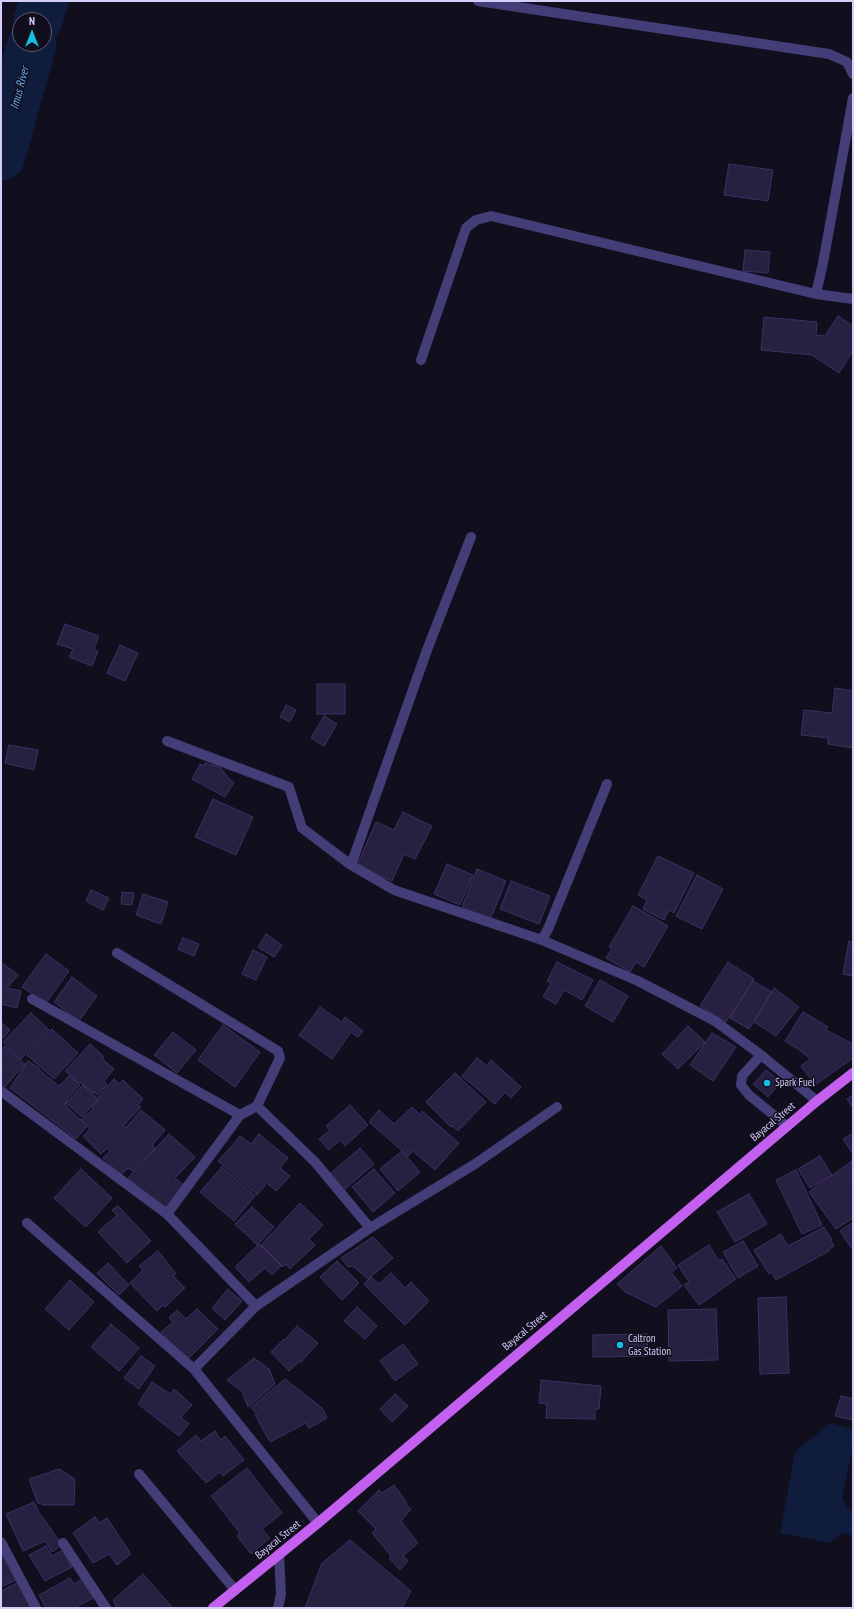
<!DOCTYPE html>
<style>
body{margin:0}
#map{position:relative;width:854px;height:1609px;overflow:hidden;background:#110e1d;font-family:"PT Sans Narrow",sans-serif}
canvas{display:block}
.frame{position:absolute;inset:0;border:2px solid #d6cefa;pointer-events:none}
.north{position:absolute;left:12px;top:12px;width:40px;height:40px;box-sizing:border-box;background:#110e1d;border:1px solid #605b75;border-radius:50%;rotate:0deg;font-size:11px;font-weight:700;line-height:16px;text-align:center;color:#d6cefa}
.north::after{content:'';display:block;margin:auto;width:14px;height:18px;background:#15bddf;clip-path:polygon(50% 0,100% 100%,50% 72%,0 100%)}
</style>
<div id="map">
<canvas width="854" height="1609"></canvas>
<div class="frame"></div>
<div class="north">N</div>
</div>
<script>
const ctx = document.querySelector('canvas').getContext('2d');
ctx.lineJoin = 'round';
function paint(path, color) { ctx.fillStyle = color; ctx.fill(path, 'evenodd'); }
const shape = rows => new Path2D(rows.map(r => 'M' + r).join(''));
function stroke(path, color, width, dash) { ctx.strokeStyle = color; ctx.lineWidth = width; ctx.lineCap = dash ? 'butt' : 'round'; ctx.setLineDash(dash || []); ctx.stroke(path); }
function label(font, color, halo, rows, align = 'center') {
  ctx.font = font + ' "PT Sans Narrow",sans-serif'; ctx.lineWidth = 3; ctx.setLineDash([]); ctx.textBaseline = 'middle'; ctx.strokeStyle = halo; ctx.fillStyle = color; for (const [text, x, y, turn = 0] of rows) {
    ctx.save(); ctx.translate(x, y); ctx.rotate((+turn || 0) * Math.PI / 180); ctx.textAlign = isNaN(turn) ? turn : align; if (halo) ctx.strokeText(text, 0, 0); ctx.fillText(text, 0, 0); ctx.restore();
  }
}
const water = shape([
 [830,1423,853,1429,853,1445,842,1499,850,1510,853,1510,853,1536,842,1533,830,1543,780,1533,795,1452]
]);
const river = shape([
 [38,20,44,1],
 [1,156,32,44]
]);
const building = shape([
 [729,164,773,170,768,201,724,195,729,164],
 [745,250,770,252,768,273,743,271,745,250],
 [838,316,853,326,853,351,839,373,812,355,761,350,764,317,817,322,816,335,825,336,838,316],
 [65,624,99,636,94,649,98,651,92,666,69,657,73,649,57,644,65,624],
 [120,645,138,653,125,681,107,673,120,645],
 [317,684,345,684,345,714,317,714,317,684],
 [835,688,853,691,853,748,828,744,828,738,801,735,804,710,832,713,835,688],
 [286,705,296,710,290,722,280,717,286,705],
 [324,716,337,724,324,746,311,738,324,716],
 [9,745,38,750,34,770,5,763,9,745],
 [205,763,220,767,230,780,234,782,225,797,192,779,200,764,204,766,205,763],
 [213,799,253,817,236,855,195,837,213,799],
 [403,812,432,826,415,859,404,854,392,881,357,865,376,822,394,830,403,812],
 [658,856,694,873,674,913,669,910,664,920,643,909,647,900,638,895,658,856],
 [447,864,473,875,460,905,434,894,447,864],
 [477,869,506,881,490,920,462,907,477,869],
 [697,875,723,889,702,929,676,916,697,875],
 [511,881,550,896,539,924,500,909,511,881],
 [91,890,109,898,103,910,86,901,91,890],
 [122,892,134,893,132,905,121,904,122,892],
 [143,894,168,902,161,924,136,915,143,894],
 [633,906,668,926,644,967,636,962,630,972,606,958,612,949,609,947,633,906],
 [266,934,282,945,274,957,258,947,266,934],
 [183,938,199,944,194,956,178,949,183,938],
 [849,941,853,942,853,976,843,974,849,941],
 [253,950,267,957,256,980,242,974,253,950],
 [46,954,69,971,46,1003,22,987,46,954],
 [1,962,18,975,7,988,21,991,17,1008,1,1004,1,962],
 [557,962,593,980,582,1000,564,990,556,1004,543,997,551,983,547,981,557,962],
 [728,962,754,979,726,1022,700,1006,728,962],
 [72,977,97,996,79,1021,54,1002,72,977],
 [600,980,628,996,613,1022,585,1006,600,980],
 [753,981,772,992,749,1029,730,1018,753,981],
 [774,988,799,1007,776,1036,754,1022,774,988],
 [320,1007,342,1022,345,1017,363,1031,358,1037,351,1032,332,1059,299,1035,320,1007],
 [803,1012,828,1027,826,1030,853,1044,853,1058,815,1085,801,1066,810,1059,801,1051,785,1041,803,1012],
 [31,1013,49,1030,21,1059,3,1042,31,1013],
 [1,1022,10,1030,3,1038,1,1037,1,1022],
 [223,1025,260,1052,235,1087,198,1060,223,1025],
 [688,1026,705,1042,678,1069,662,1054,688,1026],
 [52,1029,78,1053,54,1079,27,1055,52,1029],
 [173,1032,196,1050,177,1073,154,1055,173,1032],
 [712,1033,736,1047,713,1081,690,1065,712,1033],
 [90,1044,104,1057,102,1059,114,1069,104,1081,107,1085,97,1095,94,1092,93,1093,80,1082,79,1083,65,1071,90,1044],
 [5,1046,25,1064,1,1091,1,1073,3,1070,1,1068,1,1050,5,1046],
 [477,1058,487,1066,491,1060,521,1087,511,1098,505,1092,495,1104,462,1076,477,1058],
 [28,1061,39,1068,39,1070,59,1086,69,1076,80,1085,67,1099,65,1105,87,1126,76,1139,10,1088,28,1061],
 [766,1070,781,1082,768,1097,753,1084,766,1070],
 [455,1073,486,1102,458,1131,453,1126,451,1127,426,1102,455,1073],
 [114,1079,119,1084,123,1080,143,1099,138,1105,141,1107,123,1126,126,1128,141,1110,165,1130,152,1145,155,1148,145,1159,144,1158,133,1171,128,1168,121,1175,103,1158,110,1151,107,1148,101,1154,83,1136,90,1129,81,1120,93,1109,92,1107,100,1098,98,1097,114,1079],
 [83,1085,98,1099,82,1117,66,1103,83,1085],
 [853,1095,853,1108,847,1099,853,1095],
 [350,1105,368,1125,345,1146,340,1140,329,1150,319,1139,330,1130,326,1126,350,1105],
 [412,1107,420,1115,422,1111,459,1143,435,1170,413,1151,408,1156,369,1122,379,1110,394,1124,412,1107],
 [853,1133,853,1154,843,1139,853,1133],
 [169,1134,195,1157,175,1178,186,1187,164,1210,128,1178,169,1134],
 [259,1134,288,1158,280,1168,290,1176,276,1191,267,1183,257,1195,218,1161,230,1148,240,1136,251,1144,259,1134],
 [360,1148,374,1164,344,1190,330,1174,360,1148],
 [402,1151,420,1172,398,1191,380,1169,402,1151],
 [820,1156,832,1175,810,1188,798,1169,820,1156],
 [852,1161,853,1218,836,1229,809,1192,852,1161],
 [222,1167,255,1196,234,1221,200,1192,222,1167],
 [81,1169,112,1198,86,1227,54,1198,81,1169],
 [374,1169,395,1193,373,1212,352,1187,374,1169],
 [796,1170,822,1225,802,1234,776,1180,796,1170],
 [749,1194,767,1224,735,1242,717,1212,749,1194],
 [300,1203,323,1225,309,1239,315,1245,290,1269,286,1264,283,1267,261,1245,300,1203],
 [118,1206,151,1241,127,1263,98,1232,117,1215,112,1210,118,1206],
 [252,1207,274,1227,257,1245,235,1224,252,1207],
 [853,1222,853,1249,852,1249,840,1231,853,1222],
 [824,1227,832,1240,831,1241,834,1246,828,1250,829,1251,776,1280,771,1272,769,1274,754,1250,781,1234,788,1246,824,1227],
 [373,1237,393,1258,368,1279,353,1266,348,1267,341,1258,373,1237],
 [743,1241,758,1266,738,1278,723,1252,743,1241],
 [259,1244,281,1266,272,1275,265,1268,249,1282,235,1267,259,1244],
 [709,1245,719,1261,722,1259,736,1279,699,1305,684,1285,689,1282,678,1265,709,1245],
 [661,1246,677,1268,671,1272,682,1286,656,1307,625,1292,617,1284,661,1246],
 [158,1251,176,1274,173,1276,185,1288,165,1307,163,1305,157,1311,130,1283,143,1270,139,1266,158,1251],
 [337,1261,359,1283,342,1300,320,1277,337,1261],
 [108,1263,129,1285,119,1295,97,1273,108,1263],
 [391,1273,405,1288,411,1282,429,1301,405,1325,364,1284,371,1277,379,1284,391,1273],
 [70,1280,94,1302,69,1330,45,1309,70,1280],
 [228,1289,242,1301,225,1320,212,1308,228,1289],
 [786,1297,789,1373,760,1374,758,1298,786,1297],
 [357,1307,377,1326,365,1339,344,1321,357,1307],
 [197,1309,218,1329,186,1361,161,1332,173,1322,169,1318,177,1310,186,1319,197,1309],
 [716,1309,718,1360,669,1361,668,1310,716,1309],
 [111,1324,139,1348,119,1371,91,1347,111,1324],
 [297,1326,318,1343,301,1362,300,1361,289,1371,271,1352,284,1339,285,1340,297,1326],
 [647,1334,648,1356,593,1357,593,1335,647,1334],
 [403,1344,418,1364,395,1381,380,1361,403,1344],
 [141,1356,155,1366,139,1389,124,1378,141,1356],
 [254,1358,269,1369,275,1384,248,1407,242,1391,227,1380,254,1358],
 [285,1379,322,1408,327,1418,309,1428,306,1423,270,1442,255,1415,257,1415,251,1407,285,1379],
 [541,1380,601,1386,599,1409,595,1409,595,1419,546,1418,547,1404,539,1403,541,1380],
 [152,1382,170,1394,174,1389,192,1405,181,1417,189,1424,179,1436,138,1404,152,1382],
 [395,1394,408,1406,392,1422,380,1409,395,1394],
 [841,1396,853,1399,853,1420,835,1416,841,1396],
 [215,1431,221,1440,225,1436,244,1460,223,1476,220,1472,206,1483,177,1451,196,1435,201,1441,215,1431],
 [247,1468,282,1513,262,1529,270,1538,251,1554,237,1536,240,1533,211,1496,247,1468],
 [59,1469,75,1479,74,1505,42,1505,42,1502,38,1504,29,1479,59,1469],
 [394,1485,407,1503,405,1504,411,1509,401,1521,418,1543,403,1556,408,1561,400,1570,389,1558,391,1556,372,1533,376,1529,358,1511,379,1490,382,1493,394,1485],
 [34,1502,38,1511,62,1545,52,1552,45,1541,23,1551,6,1514,34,1502],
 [95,1517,100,1523,107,1518,131,1554,117,1565,109,1554,93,1563,73,1533,95,1517],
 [350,1540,411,1591,402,1608,305,1608,322,1563,350,1540],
 [1,1546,16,1580,1,1587,1,1546],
 [46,1546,52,1556,63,1550,72,1567,45,1581,29,1555,46,1546],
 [143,1574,173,1608,117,1608,113,1600,143,1574],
 [70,1578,74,1584,84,1578,95,1597,74,1608,59,1608,57,1605,52,1608,46,1608,39,1595,70,1578],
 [19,1582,32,1608,1,1608,1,1591,19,1582]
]);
const minor = shape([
 [478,1,829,54,847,62,853,74],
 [853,98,823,263,816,294,853,299],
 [421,360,466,228,476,220,491,216,816,294],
 [167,741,289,787,302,828,351,865,394,890,542,940,638,981,715,1021,761,1055,817,1101],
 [351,865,427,650,471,537],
 [542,940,548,929,607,784],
 [117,953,278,1051,280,1058,257,1106,240,1115,167,1214],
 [32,999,240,1115],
 [761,1055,742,1076,741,1085,749,1095,787,1126],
 [1,1091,167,1214,256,1306],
 [257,1106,315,1162,370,1228],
 [27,1223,194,1369,318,1523],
 [194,1369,256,1306,370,1228,475,1164,557,1107],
 [139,1474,235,1590],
 [1,1542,36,1608],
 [63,1543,106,1608],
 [278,1608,281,1594,279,1555]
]);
const major = shape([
 [213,1608,318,1523,817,1101,853,1073]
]);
const markers = [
 [767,1083,4,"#15bddf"],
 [620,1345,4,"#15bddf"]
];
const poiNames = [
 ["Spark Fuel",775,1083],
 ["Caltron",628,1339],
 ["Gas Station",628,1352]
];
const streetNames = [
 ["Bayacal Street",773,1122,-40],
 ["Bayacal Street",525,1331,-40],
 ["Bayacal Street",278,1540,-39]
];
const waterNames = [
 ["Imus River",20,88,-75]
];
paint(water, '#0f1c3b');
stroke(river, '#0f1c3b', 49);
paint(building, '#282040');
stroke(building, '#3e3066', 1);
stroke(minor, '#433d78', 10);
stroke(major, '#c460f0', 10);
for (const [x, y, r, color] of markers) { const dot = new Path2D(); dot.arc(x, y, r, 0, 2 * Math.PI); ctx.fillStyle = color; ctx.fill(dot); stroke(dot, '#110e1d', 1.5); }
label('11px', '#d6cefa', '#110e1d', poiNames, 'left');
label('11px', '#d6cefa', '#110e1d', streetNames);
label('italic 12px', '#66a7f0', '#110e1d', waterNames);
</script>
